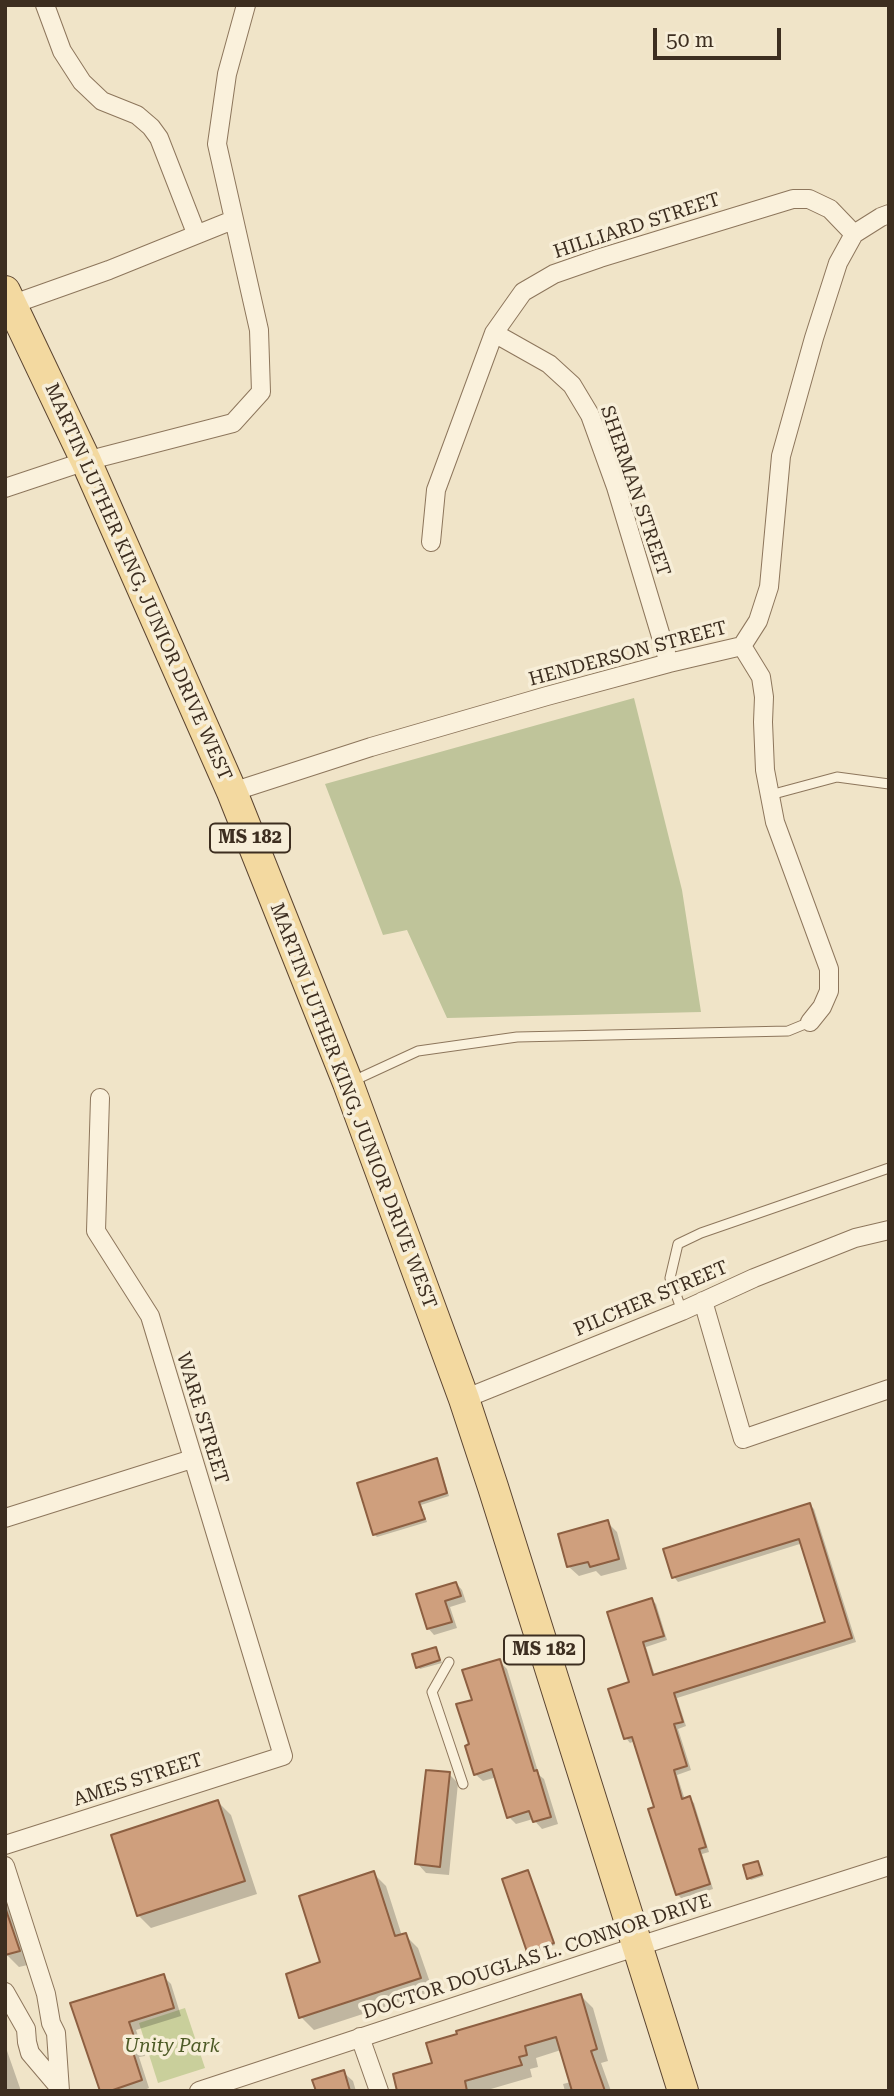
<!DOCTYPE html>
<style>
body{margin:0}
#map{position:relative;width:894px;height:2096px;overflow:hidden;background:#f0e4c8;font-family:"Roboto Serif",serif}
canvas{display:block}
.frame{position:absolute;inset:0;border:7px solid #3d2e20;pointer-events:none}
.scale{position:absolute;left:653px;top:28px;width:128px;height:32px;box-sizing:border-box;border:4px solid #3d2e20;border-top:0;padding-left:9px;font-size:21px;line-height:24px;white-space:nowrap;color:#3d2e20;-webkit-text-stroke:5px #f7eed8;paint-order:stroke}
</style>
<div id="map">
<canvas width="894" height="2096"></canvas>
<div class="frame"></div>
<div class="scale">50 m</div>
</div>
<script>
const ctx = document.querySelector('canvas').getContext('2d');
ctx.lineJoin = 'round';
function paint(path, color) { ctx.fillStyle = color; ctx.fill(path, 'evenodd'); }
const shape = rows => new Path2D(rows.map(r => 'M' + r).join(''));
function stroke(path, color, width, dash) { ctx.strokeStyle = color; ctx.lineWidth = width; ctx.lineCap = dash ? 'butt' : 'round'; ctx.setLineDash(dash || []); ctx.stroke(path); }
function label(font, color, halo, rows, align = 'center') {
  ctx.font = font + ' "Roboto Serif",serif'; ctx.lineWidth = 7; ctx.setLineDash([]); ctx.textBaseline = 'middle'; ctx.strokeStyle = halo; ctx.fillStyle = color; for (const [text, x, y, turn = 0] of rows) {
    ctx.save(); ctx.translate(x, y); ctx.rotate((+turn || 0) * Math.PI / 180); ctx.textAlign = isNaN(turn) ? turn : align; if (halo) ctx.strokeText(text, 0, 0); ctx.fillText(text, 0, 0); ctx.restore();
  }
}
const green = shape([
 [185,2008,205,2068,158,2083,139,2023]
]);
const cemetery = shape([
 [634,698,682,890,701,1012,447,1018,407,930,383,935,325,784]
]);
const shadow = shape([
 [436,1460,439,1463,449,1496,421,1505,427,1522,377,1537,374,1534],
 [810,1505,814,1509,856,1642,677,1698,686,1726,678,1729,691,1770,677,1775,685,1800,689,1798,694,1803,709,1852,702,1854,713,1889,682,1899,677,1894,656,1809,635,1741,630,1743,626,1738,631,1684,652,1600,656,1604,667,1640,646,1647,655,1676,827,1623,803,1543,678,1582,674,1577],
 [607,1522,617,1532,627,1569,601,1576,596,1571,579,1576,569,1567,561,1535],
 [456,1583,462,1590,466,1602,450,1607,457,1628,434,1635,428,1628],
 [436,1649,442,1663,420,1669,418,1667],
 [499,1661,507,1669,539,1775,544,1779,558,1824,542,1829,533,1819,516,1824,509,1817,497,1777,483,1781,475,1774,471,1746,474,1701],
 [449,1774,458,1783,449,1875,426,1873,417,1863],
 [218,1802,231,1815,257,1894,151,1928,138,1915],
 [758,1863,764,1876,751,1880,748,1878],
 [528,1872,530,1875,555,1945,531,1954,529,1951],
 [373,1873,386,1886,402,1936,405,1935,418,1948,433,1991,314,2030,301,2017],
 [5,1874,32,1964,19,1967,6,1954,5,1951],
 [163,1976,171,1984,181,2016,136,2030,145,2056,139,2057,149,2088,142,2091,102,2091,72,2004],
 [581,1996,593,2008,608,2061,601,2063,611,2091,565,2091,563,2084,571,2082,561,2050,536,2058,538,2067,530,2069,532,2077,484,2091,399,2091,434,2064],
 [5,2045,21,2091,5,2091],
 [343,2072,353,2081,356,2091,318,2091]
]);
const building = shape([
 [437,1458,447,1493,419,1502,425,1519,373,1535,357,1483,437,1458],
 [810,1503,852,1638,674,1693,683,1722,674,1724,687,1766,674,1770,682,1799,690,1796,706,1847,699,1849,710,1884,676,1895,648,1809,654,1807,632,1737,624,1739,608,1689,629,1682,607,1612,652,1598,664,1636,643,1642,653,1675,825,1622,799,1539,672,1578,663,1549,810,1503],
 [608,1520,619,1559,590,1567,588,1562,567,1567,558,1534,608,1520],
 [456,1582,461,1596,445,1601,452,1622,427,1629,416,1594,456,1582],
 [436,1647,440,1660,416,1668,412,1654,436,1647],
 [500,1659,534,1771,537,1770,551,1817,533,1822,529,1811,507,1818,492,1769,474,1775,465,1746,469,1744,456,1704,472,1700,462,1670,500,1659],
 [426,1770,450,1772,440,1867,415,1864,426,1770],
 [218,1800,245,1881,137,1916,111,1835,218,1800],
 [758,1861,762,1874,747,1879,743,1865,758,1861],
 [528,1870,554,1943,527,1952,502,1879,528,1870],
 [374,1871,395,1936,406,1933,421,1978,299,2018,286,1974,320,1962,299,1896,374,1871],
 [5,1907,20,1951,5,1955,5,1907],
 [164,1974,174,2008,129,2022,138,2048,132,2049,142,2080,110,2091,100,2091,70,2003,164,1974],
 [581,1994,597,2049,591,2051,605,2091,572,2091,556,2037,525,2046,527,2055,519,2057,522,2065,465,2081,467,2091,397,2091,393,2074,432,2063,426,2043,457,2034,456,2031,581,1994],
 [344,2070,350,2091,316,2091,312,2080,344,2070]
]);
const lane = shape([
 [770,795,837,777,889,784],
 [353,1081,418,1051,517,1037,788,1031,810,1022],
 [682,1311,670,1278,678,1244,701,1233,889,1168],
 [449,1662,432,1692,463,1784]
]);
const street = shape([
 [45,5,62,51,82,82,102,101,137,115,151,127,159,138,196,233],
 [5,307,109,270,233,220],
 [494,333,549,364,572,385,590,415,616,487,669,663],
 [5,488,86,461,233,423,261,392,259,330,217,144,227,74,246,5],
 [431,542,436,490,494,333,523,292,554,274,600,258,793,199,809,199,830,209,854,234],
 [742,646,761,677,764,697,763,722,765,770,775,822,829,969,829,991,822,1007,810,1022],
 [232,792,371,747,547,696,669,663,742,646,758,621,769,587,781,456,814,338,838,263,854,234,881,217,889,214],
 [703,1301,743,1439,889,1389],
 [464,1399,682,1311,754,1278,855,1238,889,1230],
 [5,1518,192,1459],
 [5,1845,283,1756,150,1316,96,1231,100,1098],
 [5,1866,46,1994,51,2023,56,2033,60,2091],
 [5,1992,26,2029,27,2042,30,2053,58,2086],
 [360,2037,379,2091],
 [199,2091,617,1953,889,1866]
]);
const primary = shape([
 [5,291,86,461,232,792,348,1083,464,1399,493,1487,683,2091]
]);
const shields = [
 [250,838,80],
 [544,1650,80]
];
const shieldNames = [
 ["MS 182",250,838],
 ["MS 182",544,1650]
];
const streetNames = [
 ["HILLIARD STREET",637,226,-18],
 ["SHERMAN STREET",635,491,71],
 ["MARTIN LUTHER KING, JUNIOR DRIVE WEST",138,582,66],
 ["HENDERSON STREET",628,654,-15],
 ["MARTIN LUTHER KING, JUNIOR DRIVE WEST",353,1106,69],
 ["PILCHER STREET",651,1299,-23],
 ["WARE STREET",202,1418,73],
 ["AMES STREET",138,1780,-18],
 ["DOCTOR DOUGLAS L. CONNOR DRIVE",537,1957,-18]
];
const parkNames = [
 ["Unity Park",172,2046]
];
paint(green, '#c9cf9b');
paint(cemetery, '#bfc49a');
paint(shadow, '#0003');
paint(building, '#cf9f7d');
stroke(building, '#8d5f41', 2);
stroke(lane, '#8d765c', 11);
stroke(street, '#8d765c', 20);
stroke(primary, '#5b4430', 32);
stroke(lane, '#faf1dc', 9);
stroke(street, '#faf1dc', 18);
stroke(primary, '#f3d9a0', 30);
for (const [x, y, w] of shields) { const box = new Path2D(); box.roundRect(x - w / 2, y - 14.5, w, 29, 5); ctx.fillStyle = '#f7eed8'; ctx.fill(box); stroke(box, '#3d2e20', 2); }
label('bold 18px', '#3d2e20', null, shieldNames);
label('19px', '#3d2e20', '#f7eed8', streetNames);
label('italic 19px', '#4d5a26', '#f7eed8', parkNames);
</script>
